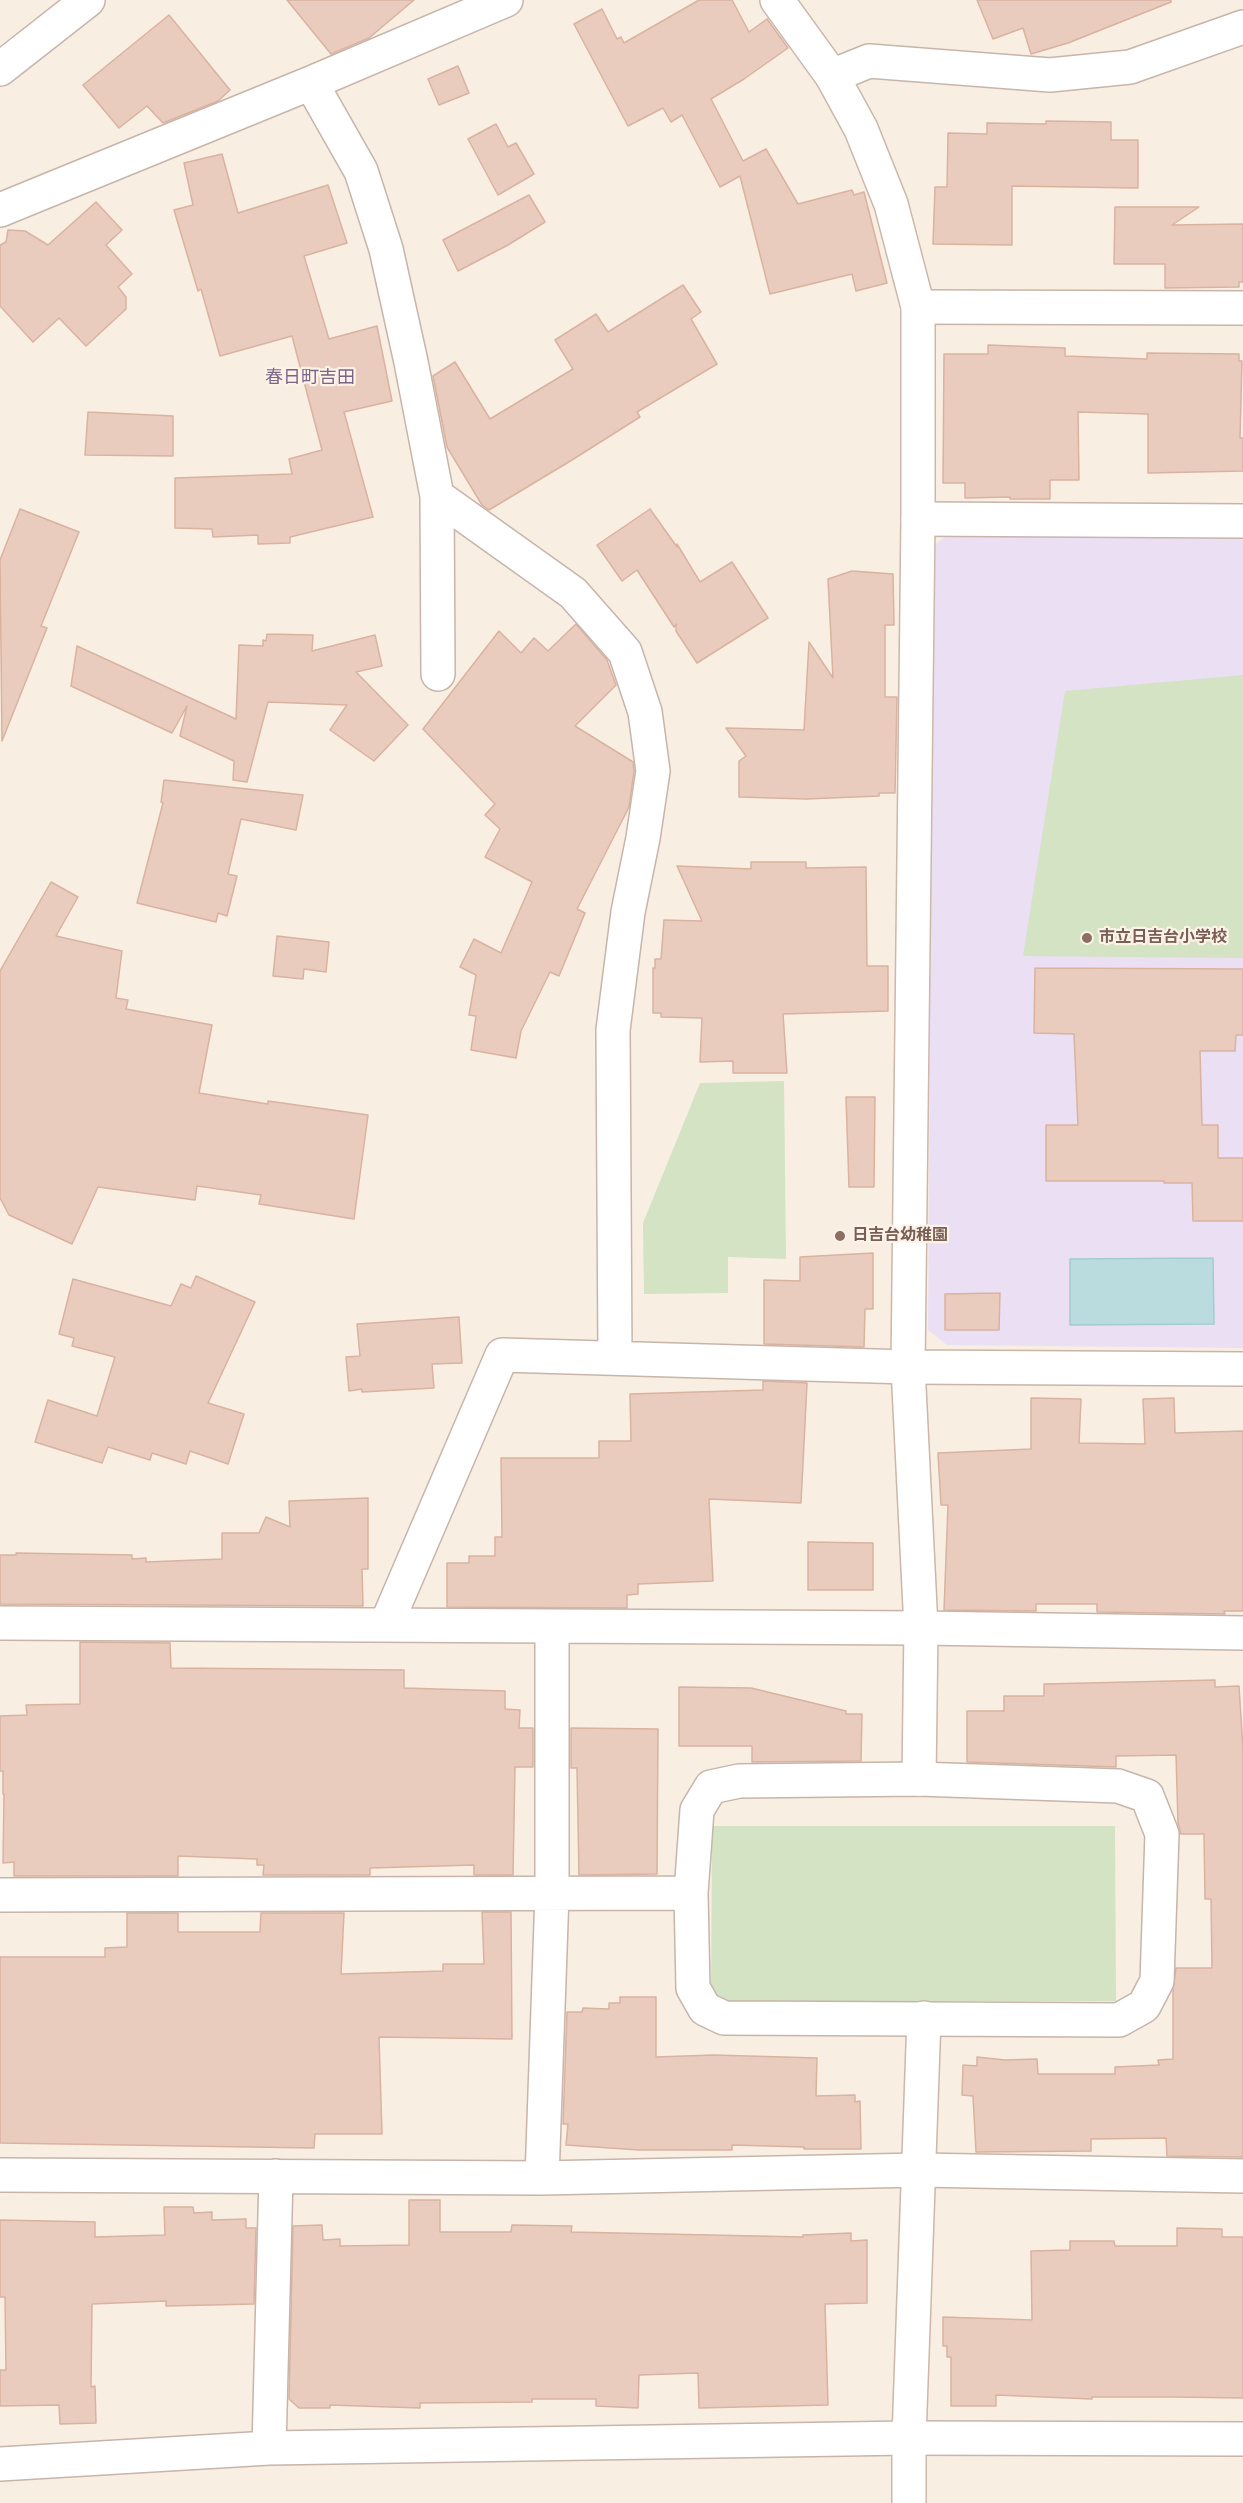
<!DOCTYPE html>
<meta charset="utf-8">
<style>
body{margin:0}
canvas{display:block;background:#f8eee2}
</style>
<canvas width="1243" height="2503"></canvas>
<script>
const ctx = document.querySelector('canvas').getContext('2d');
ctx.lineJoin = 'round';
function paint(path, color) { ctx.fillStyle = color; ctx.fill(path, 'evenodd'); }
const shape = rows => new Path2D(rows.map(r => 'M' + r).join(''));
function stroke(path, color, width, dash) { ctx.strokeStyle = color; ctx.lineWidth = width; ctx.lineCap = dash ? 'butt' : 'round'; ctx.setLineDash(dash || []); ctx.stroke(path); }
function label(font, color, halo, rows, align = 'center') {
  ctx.font = font + ' Helvetica,"Noto Sans JP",sans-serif'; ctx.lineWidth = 4.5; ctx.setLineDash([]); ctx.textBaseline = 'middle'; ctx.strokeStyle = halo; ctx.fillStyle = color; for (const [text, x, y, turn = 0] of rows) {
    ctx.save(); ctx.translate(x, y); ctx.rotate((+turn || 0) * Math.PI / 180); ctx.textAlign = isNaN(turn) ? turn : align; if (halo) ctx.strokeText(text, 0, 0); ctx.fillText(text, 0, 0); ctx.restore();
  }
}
const education = shape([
 [946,536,1243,539,1243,1348,947,1345,928,1330,933,546]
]);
const green = shape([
 [1243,675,1243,958,1023,956,1065,691],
 [784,1081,786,1259,728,1257,728,1293,644,1294,643,1223,700,1083],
 [712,1826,1115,1826,1116,2001,711,2001]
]);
const water = shape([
 [1213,1258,1214,1324,1070,1325,1070,1259,1213,1258]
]);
const building = shape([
 [287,0,414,0,369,38,331,54,287,0],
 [699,0,732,0,749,32,767,19,788,48,744,79,711,99,743,161,766,149,798,204,852,190,854,195,864,192,887,283,856,291,852,274,770,294,740,176,720,187,682,115,671,122,663,108,628,126,574,24,602,9,617,39,621,37,624,43,699,0],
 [977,0,1171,0,1171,2,1068,43,1031,54,1023,28,993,39,977,0],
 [169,15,230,90,218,101,163,123,147,106,119,128,83,85,169,15],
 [458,66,469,93,439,105,428,79,458,66],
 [1046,121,1111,122,1111,140,1138,140,1138,188,1012,186,1012,245,933,244,935,187,947,187,948,133,987,134,987,123,1046,124,1046,121],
 [496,124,508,147,516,143,534,174,498,195,468,139,496,124],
 [222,154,238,213,328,185,347,243,304,256,329,339,377,326,392,401,344,412,373,517,290,537,290,543,258,544,258,535,213,537,212,529,175,528,175,478,292,474,289,459,322,450,292,336,220,356,201,289,198,291,174,210,193,205,184,163,222,154],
 [529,195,545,222,508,245,458,271,443,240,529,195],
 [96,202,122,230,106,245,132,274,118,287,126,297,126,309,86,346,59,318,33,342,0,306,0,245,6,242,8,230,25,231,48,245,96,202],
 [1115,207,1199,207,1172,225,1243,224,1243,282,1239,282,1239,287,1165,288,1165,264,1114,264,1115,207],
 [683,285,701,312,691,319,717,364,637,412,640,417,572,460,489,510,482,505,447,447,433,376,455,362,490,419,573,369,555,340,596,314,608,332,683,285],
 [988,345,1065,348,1065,356,1147,359,1147,353,1239,354,1239,361,1242,361,1240,438,1243,438,1243,471,1148,473,1148,414,1078,412,1079,480,1050,480,1050,499,1010,499,1010,497,965,498,965,483,943,483,944,354,988,354,988,345],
 [88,412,173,416,173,456,85,455,88,412],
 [20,509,79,532,41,626,47,628,2,741,0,560,20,509],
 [650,509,677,547,677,544,700,582,732,562,768,618,697,663,676,631,676,624,674,627,637,570,622,581,597,545,650,509],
 [852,571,893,574,894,625,885,625,885,697,897,697,895,793,879,793,879,796,806,799,739,797,739,761,746,756,726,728,804,730,809,642,833,678,828,579,852,571],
 [576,624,607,660,616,685,575,726,633,762,634,771,629,807,577,909,585,913,559,976,550,972,521,1031,516,1058,471,1050,476,1016,469,1015,476,975,460,967,474,939,501,953,532,882,485,857,500,829,485,815,495,804,423,729,499,631,521,653,534,638,548,651,576,624],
 [267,634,313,635,312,651,375,635,382,666,356,672,408,725,374,761,330,730,347,705,268,702,247,782,233,780,234,761,180,736,187,706,172,733,71,686,77,646,236,719,239,645,263,646,263,640,266,641,267,634],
 [164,780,303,795,296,830,241,819,228,874,237,876,227,916,218,913,216,922,137,903,163,803,161,802,164,780],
 [751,862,806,862,806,868,866,867,867,966,888,966,888,1011,783,1014,787,1073,733,1073,733,1061,700,1062,702,1018,661,1017,661,1013,653,1013,653,968,655,968,655,959,661,959,664,920,702,921,677,866,751,869,751,862],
 [51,882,78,897,56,936,122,951,116,998,128,1000,126,1009,212,1025,199,1093,268,1104,268,1101,368,1115,354,1219,259,1204,261,1195,197,1186,195,1200,98,1187,72,1244,9,1215,0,1198,0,971,51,882],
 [277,936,329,942,326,972,304,969,303,979,273,976,277,936],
 [1035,968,1243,969,1243,1035,1236,1035,1235,1051,1200,1051,1202,1125,1218,1125,1218,1158,1243,1158,1243,1221,1193,1221,1192,1183,1164,1183,1164,1181,1046,1181,1046,1125,1078,1125,1074,1034,1034,1033,1035,968],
 [846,1097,875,1097,874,1187,849,1187,846,1097],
 [873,1253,873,1309,865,1309,864,1347,764,1344,764,1280,800,1281,800,1257,873,1253],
 [196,1276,255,1302,208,1403,244,1414,228,1464,190,1451,186,1464,152,1453,150,1460,108,1447,102,1463,35,1442,48,1400,97,1416,115,1357,72,1346,74,1338,59,1334,73,1279,171,1306,181,1284,191,1288,196,1276],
 [1000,1293,999,1330,945,1330,945,1294,1000,1293],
 [459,1317,462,1363,432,1364,434,1388,362,1392,362,1389,349,1391,346,1357,360,1356,357,1324,459,1317],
 [763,1381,807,1383,801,1503,709,1499,713,1581,638,1584,638,1594,627,1595,627,1608,447,1607,447,1563,469,1563,469,1556,495,1556,495,1537,502,1537,501,1458,599,1458,599,1441,631,1441,630,1394,763,1390,763,1381],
 [1031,1398,1081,1399,1079,1443,1145,1444,1143,1399,1174,1398,1175,1433,1243,1431,1243,1611,1224,1611,1225,1614,1097,1612,1097,1604,1036,1604,1036,1611,944,1610,948,1505,941,1505,938,1453,1031,1449,1031,1398],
 [368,1498,368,1569,362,1569,363,1606,0,1604,0,1555,16,1555,16,1553,132,1555,132,1559,146,1558,146,1562,222,1559,222,1533,259,1533,266,1517,290,1527,289,1501,368,1498],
 [808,1542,873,1543,873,1590,808,1590,808,1542],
 [80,1642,170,1643,171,1668,404,1670,404,1688,505,1691,505,1709,520,1710,519,1728,533,1728,533,1767,515,1767,513,1875,474,1875,474,1865,370,1868,370,1875,263,1875,264,1865,257,1865,257,1859,178,1856,178,1876,14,1876,14,1862,3,1863,4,1794,3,1794,3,1771,0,1771,0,1716,27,1715,26,1705,80,1704,80,1642],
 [1215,1680,1215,1687,1239,1686,1243,1749,1243,2157,1167,2156,1166,2138,1091,2139,1091,2151,976,2152,973,2096,962,2095,963,2065,977,2066,977,2057,1005,2060,1037,2059,1038,2074,1115,2074,1115,2067,1159,2065,1158,2060,1173,2059,1173,1990,1176,1968,1212,1968,1211,1899,1205,1899,1204,1834,1181,1834,1178,1823,1176,1755,1116,1756,1116,1767,967,1762,967,1711,1004,1711,1004,1696,1044,1696,1044,1684,1215,1680],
 [679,1687,751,1688,846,1711,846,1714,862,1714,861,1761,752,1762,752,1746,679,1746,679,1687],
 [571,1728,658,1729,657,1874,579,1875,577,1768,571,1768,571,1728],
 [482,1912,511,1912,512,2039,379,2037,382,2134,315,2134,314,2148,0,2143,0,1957,105,1957,105,1948,127,1947,127,1913,178,1913,178,1932,260,1932,261,1913,344,1913,341,1974,443,1971,443,1964,484,1964,482,1912],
 [620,1997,656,1997,656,2057,714,2055,817,2058,816,2096,855,2095,855,2102,860,2101,861,2149,804,2149,804,2147,732,2145,732,2150,639,2150,566,2145,568,2124,563,2124,567,2012,582,2012,583,2008,609,2009,609,2003,620,2003,620,1997],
 [409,2200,440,2200,440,2232,511,2232,512,2225,572,2226,571,2232,803,2237,803,2235,851,2233,851,2241,867,2240,867,2303,825,2304,828,2405,699,2408,698,2373,639,2375,638,2408,596,2406,596,2399,532,2399,532,2402,420,2403,420,2408,330,2405,330,2408,299,2408,289,2399,293,2226,322,2225,323,2240,340,2239,340,2246,409,2245,409,2200],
 [164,2207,193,2207,194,2213,212,2212,212,2220,246,2219,246,2228,256,2228,254,2304,166,2306,166,2301,92,2304,91,2387,95,2386,96,2423,60,2424,59,2405,0,2406,0,2370,6,2370,5,2297,0,2297,0,2220,95,2222,95,2237,165,2235,164,2207],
 [1177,2228,1222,2229,1222,2237,1243,2237,1243,2398,1174,2397,1092,2397,1092,2399,996,2395,996,2406,951,2406,951,2357,947,2357,947,2346,943,2346,943,2317,1032,2320,1031,2251,1070,2250,1070,2241,1114,2241,1115,2246,1177,2246,1177,2228]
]);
const street = shape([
 [0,69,88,0],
 [832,76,869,61,1050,75,1130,67,1243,27],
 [311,83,361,171,386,249,411,362,437,496,438,674],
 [0,210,311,83,506,0],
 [918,307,1243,308],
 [437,496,573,593,625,652,645,712,653,771,643,838,628,912,613,1030,615,1358],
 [918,519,1243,521],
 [0,1623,921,1628,1243,1633],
 [386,1625,502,1355,908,1367,1243,1369],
 [919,1779,1118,1786,1147,1796,1162,1834,1157,1981,1144,2006,1119,2020,724,2018,705,2009,693,1988,691,1893,697,1810,711,1787,739,1781,919,1779],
 [0,1895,691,1893],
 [0,2175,542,2178,919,2170,1243,2176],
 [542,2178,552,1894,552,1626],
 [269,2448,276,2176],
 [0,2464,269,2448,909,2438,1243,2439]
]);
const secondary = shape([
 [777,0,832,76,861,129,891,204,918,307,918,519,908,1367,921,1628,919,1779],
 [909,2503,909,2438,924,2018]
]);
const markers = [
 [1087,938,6,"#8d6e63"],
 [840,1236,6,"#8d6e63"]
];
const educationNames = [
 ["市立日吉台小学校",1099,938],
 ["日吉台幼稚園",852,1236]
];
const neighbourhoodNames = [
 ["春日町吉田",310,378]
];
paint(education, '#ebdff4');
paint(green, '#d3e3c3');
paint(water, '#badcdf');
stroke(water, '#a2cccf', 1.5);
paint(building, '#eaccbe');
stroke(building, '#dab2a0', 1.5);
stroke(street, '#c7b5ab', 36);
stroke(secondary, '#ccb7ab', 36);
stroke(street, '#fff', 33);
stroke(secondary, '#fff', 33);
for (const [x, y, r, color] of markers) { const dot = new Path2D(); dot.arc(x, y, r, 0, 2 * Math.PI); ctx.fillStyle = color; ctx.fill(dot); stroke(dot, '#fcf2e8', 2); }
label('bold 16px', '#785e54', '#fcf2e8', educationNames, 'left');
label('18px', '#7a6589', '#fcf2e8', neighbourhoodNames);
</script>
